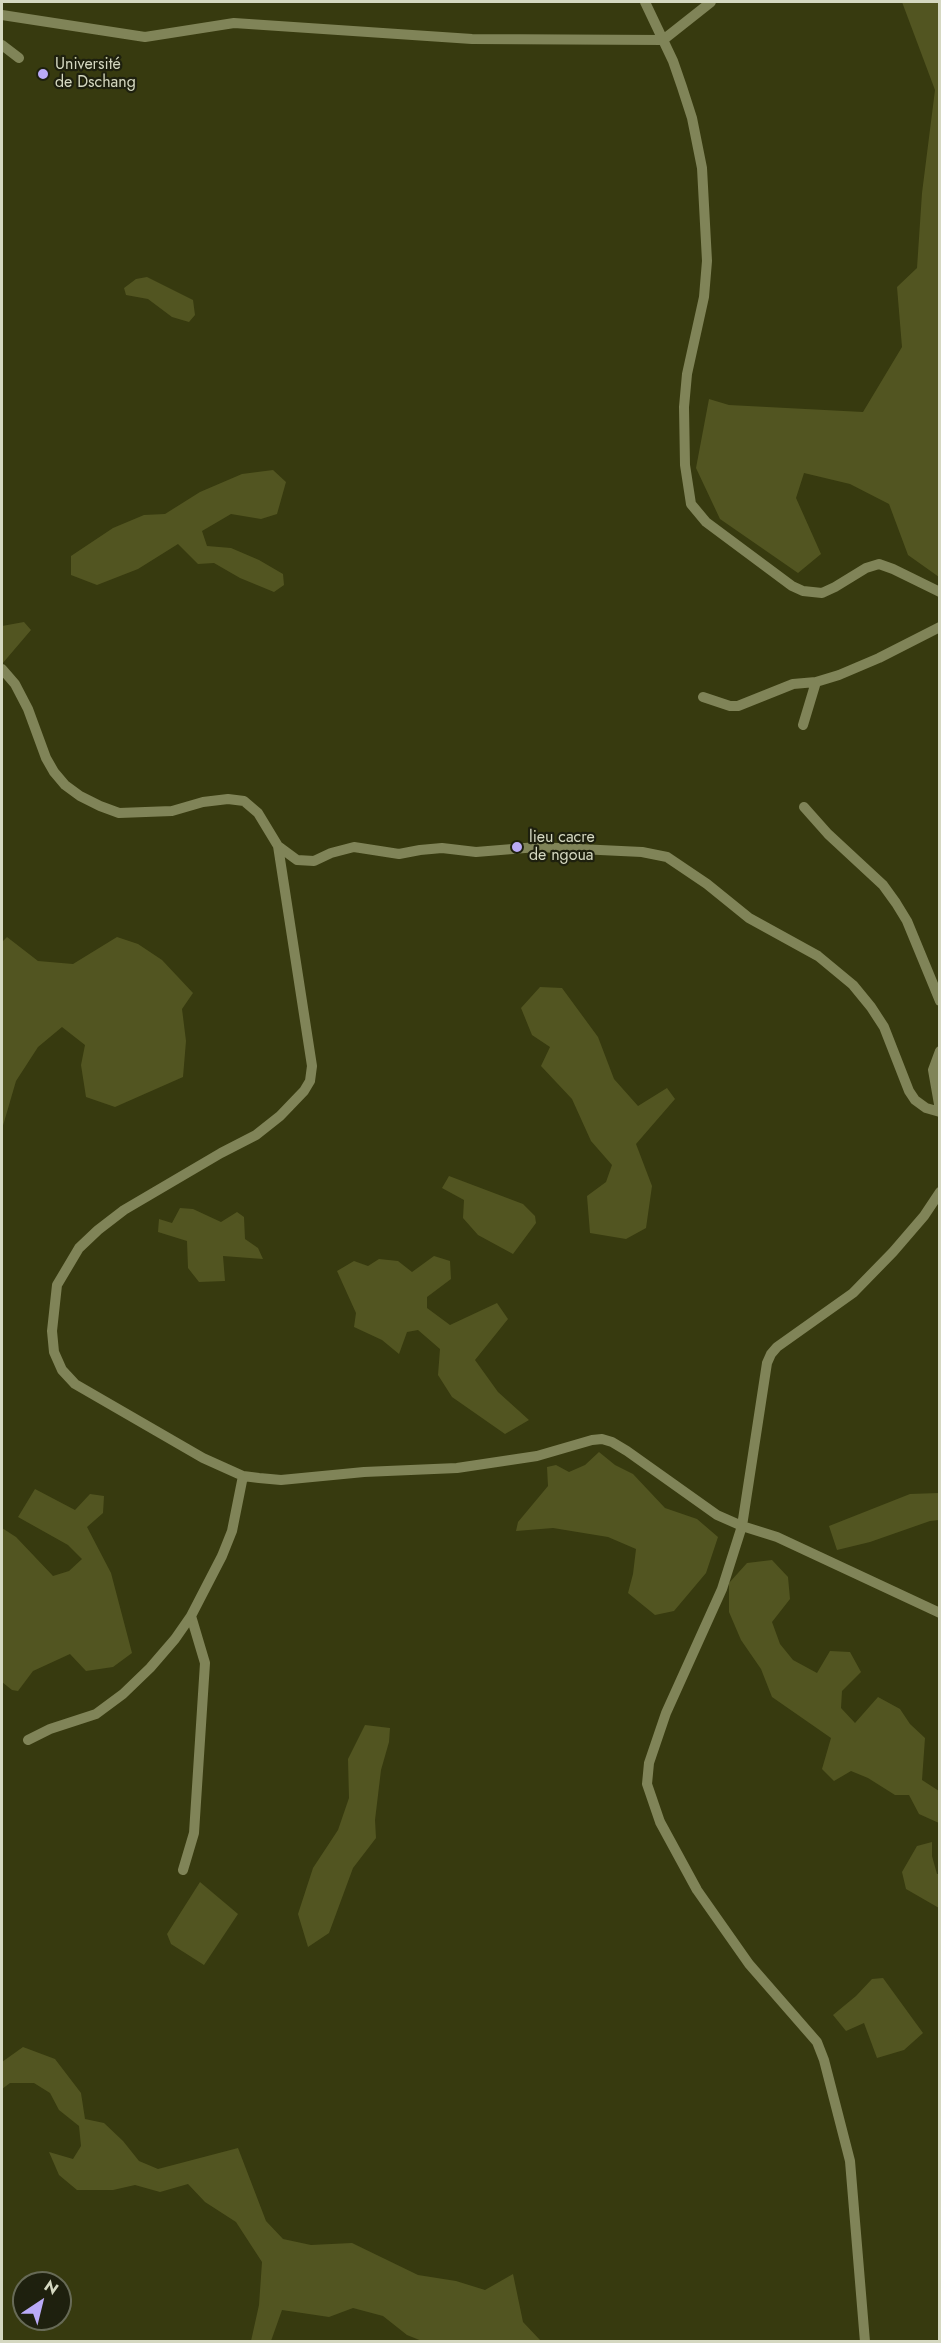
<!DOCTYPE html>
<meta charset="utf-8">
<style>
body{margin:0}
#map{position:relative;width:941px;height:2343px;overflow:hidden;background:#373a0f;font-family:Jost,sans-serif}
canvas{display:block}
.frame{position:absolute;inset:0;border:3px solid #d5d8c1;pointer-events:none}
.north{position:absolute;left:12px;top:2271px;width:60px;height:60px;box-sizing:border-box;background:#1e200e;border:2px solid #676a56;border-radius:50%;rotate:35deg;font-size:16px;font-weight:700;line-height:24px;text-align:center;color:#d5d8c1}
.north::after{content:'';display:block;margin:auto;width:21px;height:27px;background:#baaaf7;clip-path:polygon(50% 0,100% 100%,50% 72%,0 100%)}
</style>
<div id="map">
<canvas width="941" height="2343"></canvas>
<div class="frame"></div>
<div class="north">N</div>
</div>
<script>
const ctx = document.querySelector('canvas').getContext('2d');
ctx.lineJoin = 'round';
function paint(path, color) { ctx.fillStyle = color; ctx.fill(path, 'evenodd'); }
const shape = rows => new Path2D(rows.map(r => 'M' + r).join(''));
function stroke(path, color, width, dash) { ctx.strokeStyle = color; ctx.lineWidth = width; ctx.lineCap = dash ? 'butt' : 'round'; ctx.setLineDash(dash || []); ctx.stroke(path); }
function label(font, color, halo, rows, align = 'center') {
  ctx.font = font + ' Jost,sans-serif'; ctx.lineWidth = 4.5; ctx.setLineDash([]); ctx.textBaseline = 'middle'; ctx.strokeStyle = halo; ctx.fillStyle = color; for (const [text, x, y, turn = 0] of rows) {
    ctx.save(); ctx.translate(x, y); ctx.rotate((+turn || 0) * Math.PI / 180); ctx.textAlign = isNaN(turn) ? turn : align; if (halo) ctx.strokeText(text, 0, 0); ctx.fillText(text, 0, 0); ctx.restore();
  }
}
const green = shape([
 [902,2,939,2,939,577,908,555,889,504,850,484,804,473,796,498,821,554,798,573,720,519,696,468,709,399,729,405,863,412,902,347,897,287,917,268,922,193,935,90],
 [147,277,193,300,195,315,189,322,172,317,148,299,126,295,124,288,136,279],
 [273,470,286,482,277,514,261,519,231,514,202,531,207,546,231,548,259,560,283,574,284,585,274,592,240,578,214,563,198,564,178,544,138,569,97,585,71,575,71,556,113,528,144,515,165,514,200,492,242,474],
 [24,622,31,630,2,664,2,626],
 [7,937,38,961,73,964,117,937,138,944,162,960,193,993,182,1009,186,1041,183,1077,115,1107,86,1097,81,1065,85,1045,62,1027,38,1047,16,1081,2,1129,2,942],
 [540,987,562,988,598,1037,614,1079,638,1106,667,1088,675,1099,636,1144,652,1186,646,1228,626,1239,590,1233,587,1196,606,1182,612,1165,591,1141,572,1099,541,1066,550,1047,532,1035,521,1008],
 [449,1176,523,1204,535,1216,536,1223,513,1254,478,1235,463,1218,464,1200,442,1188],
 [180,1208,193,1209,221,1222,237,1212,244,1217,245,1239,258,1248,263,1259,223,1256,225,1281,199,1282,188,1268,187,1241,158,1232,159,1219,172,1223],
 [434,1256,450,1261,451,1279,427,1297,427,1308,450,1325,497,1303,508,1319,475,1360,498,1392,529,1420,505,1434,452,1397,438,1375,440,1349,418,1330,407,1332,399,1354,382,1340,354,1327,356,1313,337,1271,354,1261,368,1266,379,1259,398,1261,412,1272],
 [599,1452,615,1465,633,1474,665,1508,697,1519,718,1537,706,1573,674,1611,655,1615,628,1593,633,1574,636,1549,608,1537,553,1528,516,1531,518,1522,548,1486,547,1467,556,1465,569,1472,585,1465],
 [35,1489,75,1510,90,1494,104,1496,103,1513,87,1527,111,1573,132,1653,113,1667,86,1671,70,1654,33,1671,18,1691,12,1690,2,1682,2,1528,16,1537,53,1576,69,1571,82,1559,68,1545,18,1517],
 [939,1493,939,1520,930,1521,870,1542,837,1550,829,1526,910,1494],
 [772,1560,788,1577,790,1599,772,1622,780,1644,793,1660,817,1673,830,1651,850,1652,861,1672,842,1691,841,1708,855,1723,878,1697,900,1709,910,1724,925,1738,922,1780,939,1791,939,1823,919,1814,909,1795,895,1795,868,1778,851,1771,834,1781,822,1769,831,1738,772,1697,761,1669,741,1640,729,1612,729,1583,747,1563],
 [365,1725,390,1728,389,1742,381,1770,375,1820,376,1838,353,1868,329,1933,308,1947,298,1914,313,1868,338,1830,349,1798,348,1759],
 [932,1842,932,1856,937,1874,939,1874,939,1908,906,1889,902,1872,917,1846],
 [200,1882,238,1914,204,1965,171,1944,167,1934],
 [883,1978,923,2033,904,2050,877,2058,864,2023,846,2031,833,2015,856,1996,872,1979],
 [23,2047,55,2059,81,2093,85,2119,104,2123,123,2141,139,2161,158,2169,238,2148,266,2221,283,2239,311,2245,352,2243,418,2275,456,2281,485,2290,513,2274,523,2322,540,2340,552,2341,422,2341,407,2335,383,2316,353,2308,329,2317,282,2310,271,2341,251,2341,259,2305,262,2262,236,2222,205,2202,188,2184,160,2192,135,2185,113,2190,77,2190,59,2175,49,2152,73,2159,81,2146,79,2126,59,2110,50,2093,34,2083,10,2083,2,2089,2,2062]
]);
const minor = shape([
 [645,2,673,61,682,87,692,118,702,168,707,261,704,297,687,374,684,407,685,465,691,504,706,522,792,586,803,591,822,593,835,587,866,568,879,564,893,569,940,592],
 [2,15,145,37,234,23,472,39,663,40,711,2],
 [2,45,19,58],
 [2,669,15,684,28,709,46,758,54,772,65,785,80,796,100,806,119,813,172,811,203,802,228,799,244,801,258,813,278,846,312,1066,310,1081,304,1091,280,1116,256,1135,221,1153,124,1210,98,1230,79,1248,57,1285,52,1331,54,1352,62,1370,75,1384,203,1458,243,1476,259,1478,281,1480,364,1472,457,1468,537,1456,592,1440,602,1439,612,1442,627,1451,717,1515,742,1526,777,1537,940,1613],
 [703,697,730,706,738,706,793,684,816,682,839,675,879,658,940,627],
 [803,725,816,682],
 [804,807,828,834,883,885,896,903,907,921,940,1001],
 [278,846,297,860,314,861,331,853,354,847,399,854,420,850,442,848,476,852,537,847,642,852,667,857,707,884,749,918,818,956,853,985,871,1007,884,1027,909,1091,915,1100,926,1108,940,1112],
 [940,1051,933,1070,940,1110],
 [28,1740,50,1729,96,1714,123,1694,150,1668,175,1639,191,1616,222,1556,232,1531,243,1476],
 [183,1870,194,1833,205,1663,191,1616],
 [865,2342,850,2161,824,2060,817,2042,749,1964,697,1890,660,1822,647,1784,649,1763,666,1713,722,1589,742,1526,767,1363,771,1354,777,1347,853,1293,893,1252,924,1216,940,1192]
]);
const markers = [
 [43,74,6,"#baaaf7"],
 [517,847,6,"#baaaf7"]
];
const poiNames = [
 ["Université",55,65],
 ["de Dschang",55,83],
 ["lieu cacre",529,838],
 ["de ngoua",529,856]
];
paint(green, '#525521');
stroke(minor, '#808458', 10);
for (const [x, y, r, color] of markers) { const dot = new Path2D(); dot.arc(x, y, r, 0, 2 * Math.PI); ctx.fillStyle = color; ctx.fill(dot); stroke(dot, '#1e200e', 2); }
label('16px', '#d5d8c1', '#1e200e', poiNames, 'left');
</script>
